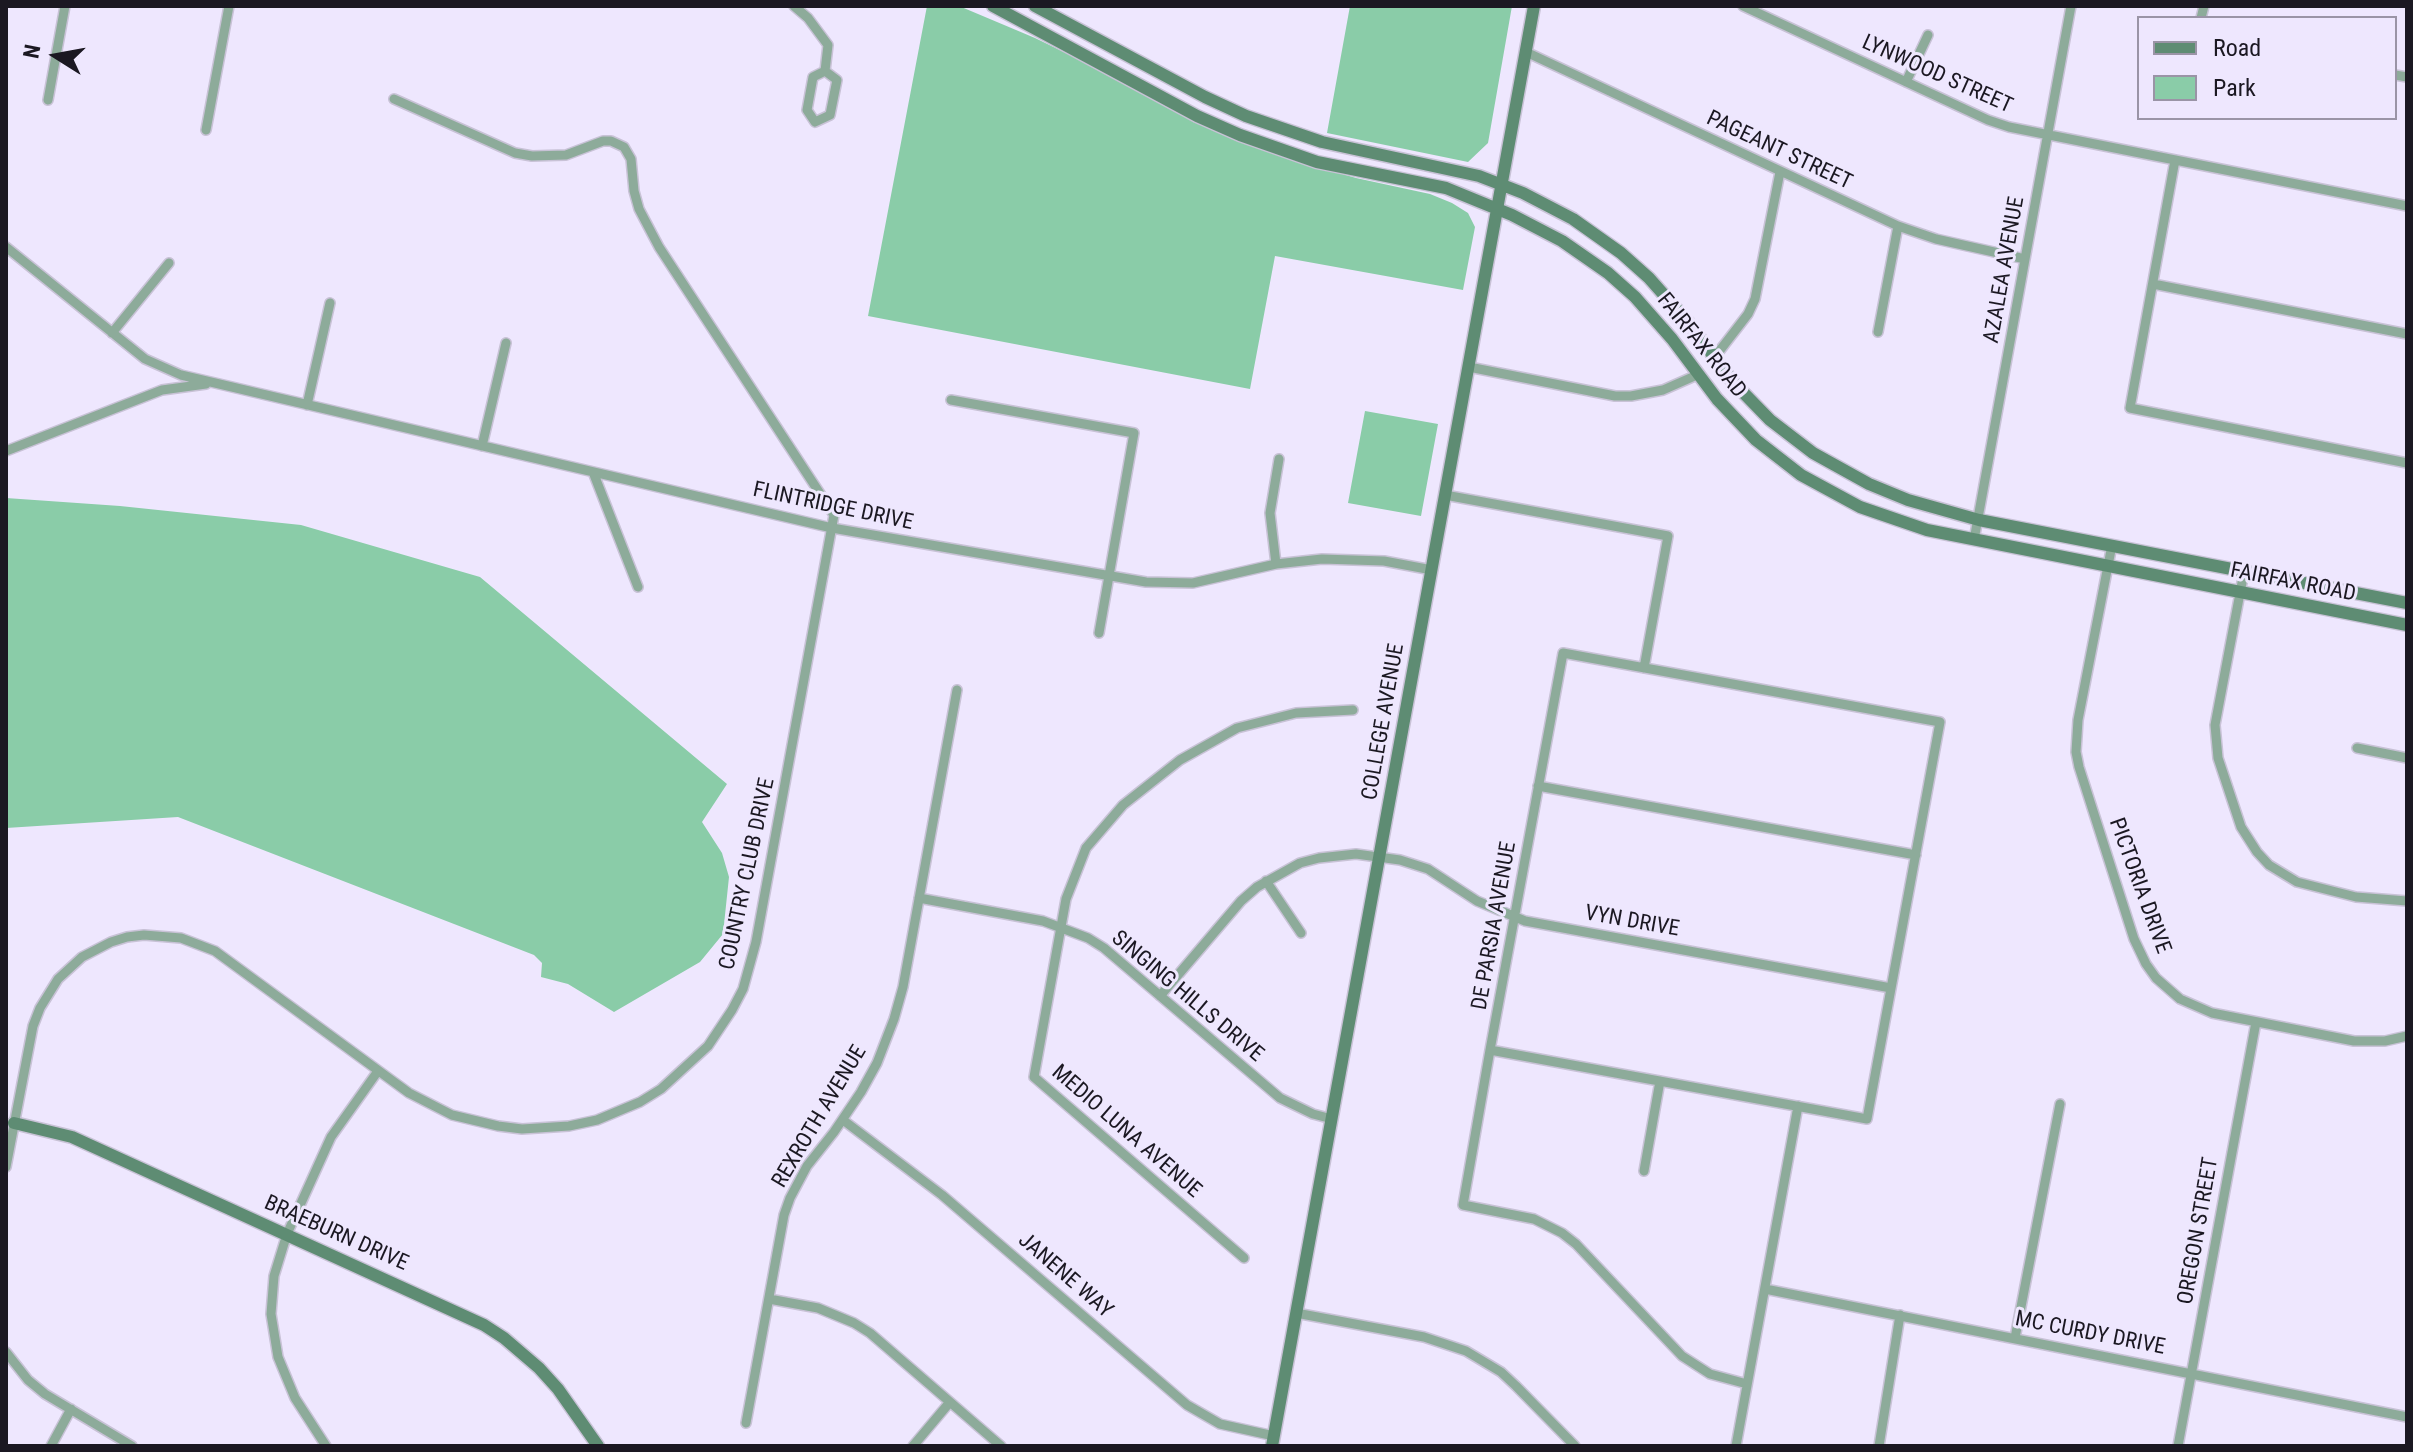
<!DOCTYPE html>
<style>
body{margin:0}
#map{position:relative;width:2413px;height:1452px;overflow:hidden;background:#eee7fe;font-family:"Roboto Condensed",sans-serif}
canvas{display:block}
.frame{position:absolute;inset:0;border:8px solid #1b1822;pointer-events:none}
.legend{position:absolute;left:2137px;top:16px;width:260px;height:104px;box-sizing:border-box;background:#eee7fe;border:2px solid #9a94a6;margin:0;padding:10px 14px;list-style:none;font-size:24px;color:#1b1822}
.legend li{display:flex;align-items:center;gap:16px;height:40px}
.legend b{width:40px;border:2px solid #9a94a6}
.north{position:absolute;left:16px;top:16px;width:80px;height:80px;-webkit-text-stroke:6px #eee7fe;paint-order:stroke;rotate:281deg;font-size:22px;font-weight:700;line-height:32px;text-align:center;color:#1b1822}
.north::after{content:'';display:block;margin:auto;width:28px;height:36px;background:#1b1822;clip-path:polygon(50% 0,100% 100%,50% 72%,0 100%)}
</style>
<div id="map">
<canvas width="2413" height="1452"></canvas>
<div class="frame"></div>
<ul class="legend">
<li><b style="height:10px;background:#5e8c73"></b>Road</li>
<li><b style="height:22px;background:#8acca8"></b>Park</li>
</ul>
<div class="north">N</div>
</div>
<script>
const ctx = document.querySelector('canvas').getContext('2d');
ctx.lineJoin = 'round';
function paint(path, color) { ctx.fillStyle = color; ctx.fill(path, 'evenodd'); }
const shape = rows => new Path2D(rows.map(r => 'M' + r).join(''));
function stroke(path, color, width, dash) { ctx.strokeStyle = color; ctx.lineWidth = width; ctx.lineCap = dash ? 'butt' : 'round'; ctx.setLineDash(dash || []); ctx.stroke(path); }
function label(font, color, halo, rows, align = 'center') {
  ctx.font = font + ' "Roboto Condensed",sans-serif'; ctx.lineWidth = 6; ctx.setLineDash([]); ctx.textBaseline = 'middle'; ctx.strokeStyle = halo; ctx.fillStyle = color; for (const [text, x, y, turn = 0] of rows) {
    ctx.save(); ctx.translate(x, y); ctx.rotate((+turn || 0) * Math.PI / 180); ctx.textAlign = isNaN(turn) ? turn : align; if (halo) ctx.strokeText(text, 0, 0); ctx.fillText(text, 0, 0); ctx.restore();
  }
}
const green = shape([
 [927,6,959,6,1035,38,1271,153,1356,178,1430,194,1452,203,1468,213,1475,227,1463,290,1275,256,1250,389,868,316],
 [1350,6,1512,6,1488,143,1468,162,1327,133],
 [1365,411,1438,424,1421,516,1348,503],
 [6,498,120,506,301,525,480,577,727,784,702,822,722,853,729,877,723,934,700,962,614,1012,568,984,541,977,542,963,534,955,178,817,6,828]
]);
const street = shape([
 [794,6,808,18,828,45,825,71],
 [1743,6,1988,120,2009,127,2407,206],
 [2201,18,2204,6],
 [1526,52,1898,226,1936,239,2025,259],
 [825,71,837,80,830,115,815,122,807,110,813,77,825,71],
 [2395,75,2407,77],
 [1906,82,1928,35],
 [48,100,65,6],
 [206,130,229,6],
 [2175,160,2130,408,2407,463],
 [6,247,145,359,181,375,832,528,1146,582,1193,583,1276,564,1322,559,1384,561,1432,570],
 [2153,284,2407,334],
 [1878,332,1898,226],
 [112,333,169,263],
 [1714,358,1748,314,1755,299,1780,172],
 [1469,367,1615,396,1631,396,1663,390,1697,375],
 [951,400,1134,433,1099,633],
 [307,405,330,303],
 [482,446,506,343],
 [6,451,162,390,206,384],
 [593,472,638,587],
 [1445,495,1668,536,1644,668],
 [1974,540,2071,6],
 [2112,545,2078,720,2076,752,2079,767,2134,939,2146,964,2156,978,2180,999,2212,1013,2354,1041,2385,1041,2407,1036],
 [1276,564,1270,513,1279,459],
 [2244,572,2215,725,2218,758,2241,827,2257,852,2269,865,2297,882,2356,897,2407,901],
 [2357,748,2407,758],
 [1538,786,1916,855],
 [1266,881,1301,933],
 [919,898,1043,921,1088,938,1104,948,1280,1098,1313,1114,1332,1119],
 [1160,996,1241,901,1257,887,1300,863,1319,858,1356,854,1400,860,1428,869,1477,901,1525,921,1891,988],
 [1490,1050,1867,1119,1940,722,1563,653,1490,1050,1463,1205,1534,1219,1562,1233,1576,1244,1682,1356,1710,1374,1747,1384],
 [843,1120,942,1195,1187,1405,1220,1424,1274,1436],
 [6,1167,33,1026,40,1008,58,979,82,957,111,942,127,937,144,935,181,938,215,951,409,1093,452,1115,498,1126,522,1129,569,1126,597,1120,640,1102,661,1089,708,1046,732,1010,743,989,756,942,834,515,659,247,639,209,634,191,631,159,624,147,611,141,603,141,566,155,532,156,515,153,394,99],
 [1644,1171,1660,1081],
 [1244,1258,1034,1077,1066,899,1086,848,1123,805,1180,760,1237,728,1296,713,1353,710],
 [1765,1289,2407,1417],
 [769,1299,818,1308,854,1323,870,1333,1001,1446],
 [1296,1313,1424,1337,1466,1351,1501,1372,1516,1386,1575,1446],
 [2015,1338,2060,1104],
 [6,1352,28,1380,45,1394,132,1446],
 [746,1423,784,1215,790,1198,807,1166,834,1132,861,1092,877,1063,894,1019,903,987,957,690],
 [51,1446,71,1409],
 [326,1446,295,1398,278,1357,271,1314,274,1276,287,1234,331,1137,378,1071],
 [913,1446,950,1402],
 [1736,1446,1798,1106],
 [1879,1446,1900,1315],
 [2178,1446,2256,1022]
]);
const secondary = shape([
 [993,6,1197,116,1240,135,1317,162,1446,188,1512,215,1562,241,1608,273,1635,297,1672,339,1717,399,1756,440,1801,475,1860,507,1927,530,2407,625],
 [1035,6,1205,97,1246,116,1322,142,1479,176,1523,193,1573,219,1621,253,1649,278,1688,322,1732,381,1770,420,1813,453,1869,484,1908,500,1979,520,2407,603],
 [14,1123,72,1137,484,1325,504,1338,539,1368,558,1389,598,1446],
 [1272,1446,1534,6]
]);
const streetNames = [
 ["LYNWOOD STREET",1937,75,24],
 ["PAGEANT STREET",1779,151,25],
 ["AZALEA AVENUE",2005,270,-80],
 ["FAIRFAX ROAD",1701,346,51],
 ["FLINTRIDGE DRIVE",833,507,12],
 ["FAIRFAX ROAD",2293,583,11],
 ["COLLEGE AVENUE",1384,722,-80],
 ["COUNTRY CLUB DRIVE",748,874,-78],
 ["PICTORIA DRIVE",2139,886,70],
 ["VYN DRIVE",1632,922,10],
 ["DE PARSIA AVENUE",1495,926,-80],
 ["SINGING HILLS DRIVE",1187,997,40],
 ["REXROTH AVENUE",820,1117,-59],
 ["MEDIO LUNA AVENUE",1126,1132,41],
 ["OREGON STREET",2199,1231,-80],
 ["BRAEBURN DRIVE",336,1234,24],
 ["JANENE WAY",1065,1276,41],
 ["MC CURDY DRIVE",2090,1334,11]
];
paint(green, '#8acca8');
stroke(street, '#c8c2d6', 12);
stroke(secondary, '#c8c2d6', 15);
stroke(street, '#8dab9a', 9);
stroke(secondary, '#5e8c73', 12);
label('22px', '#1b1822', '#eee7fe', streetNames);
</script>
